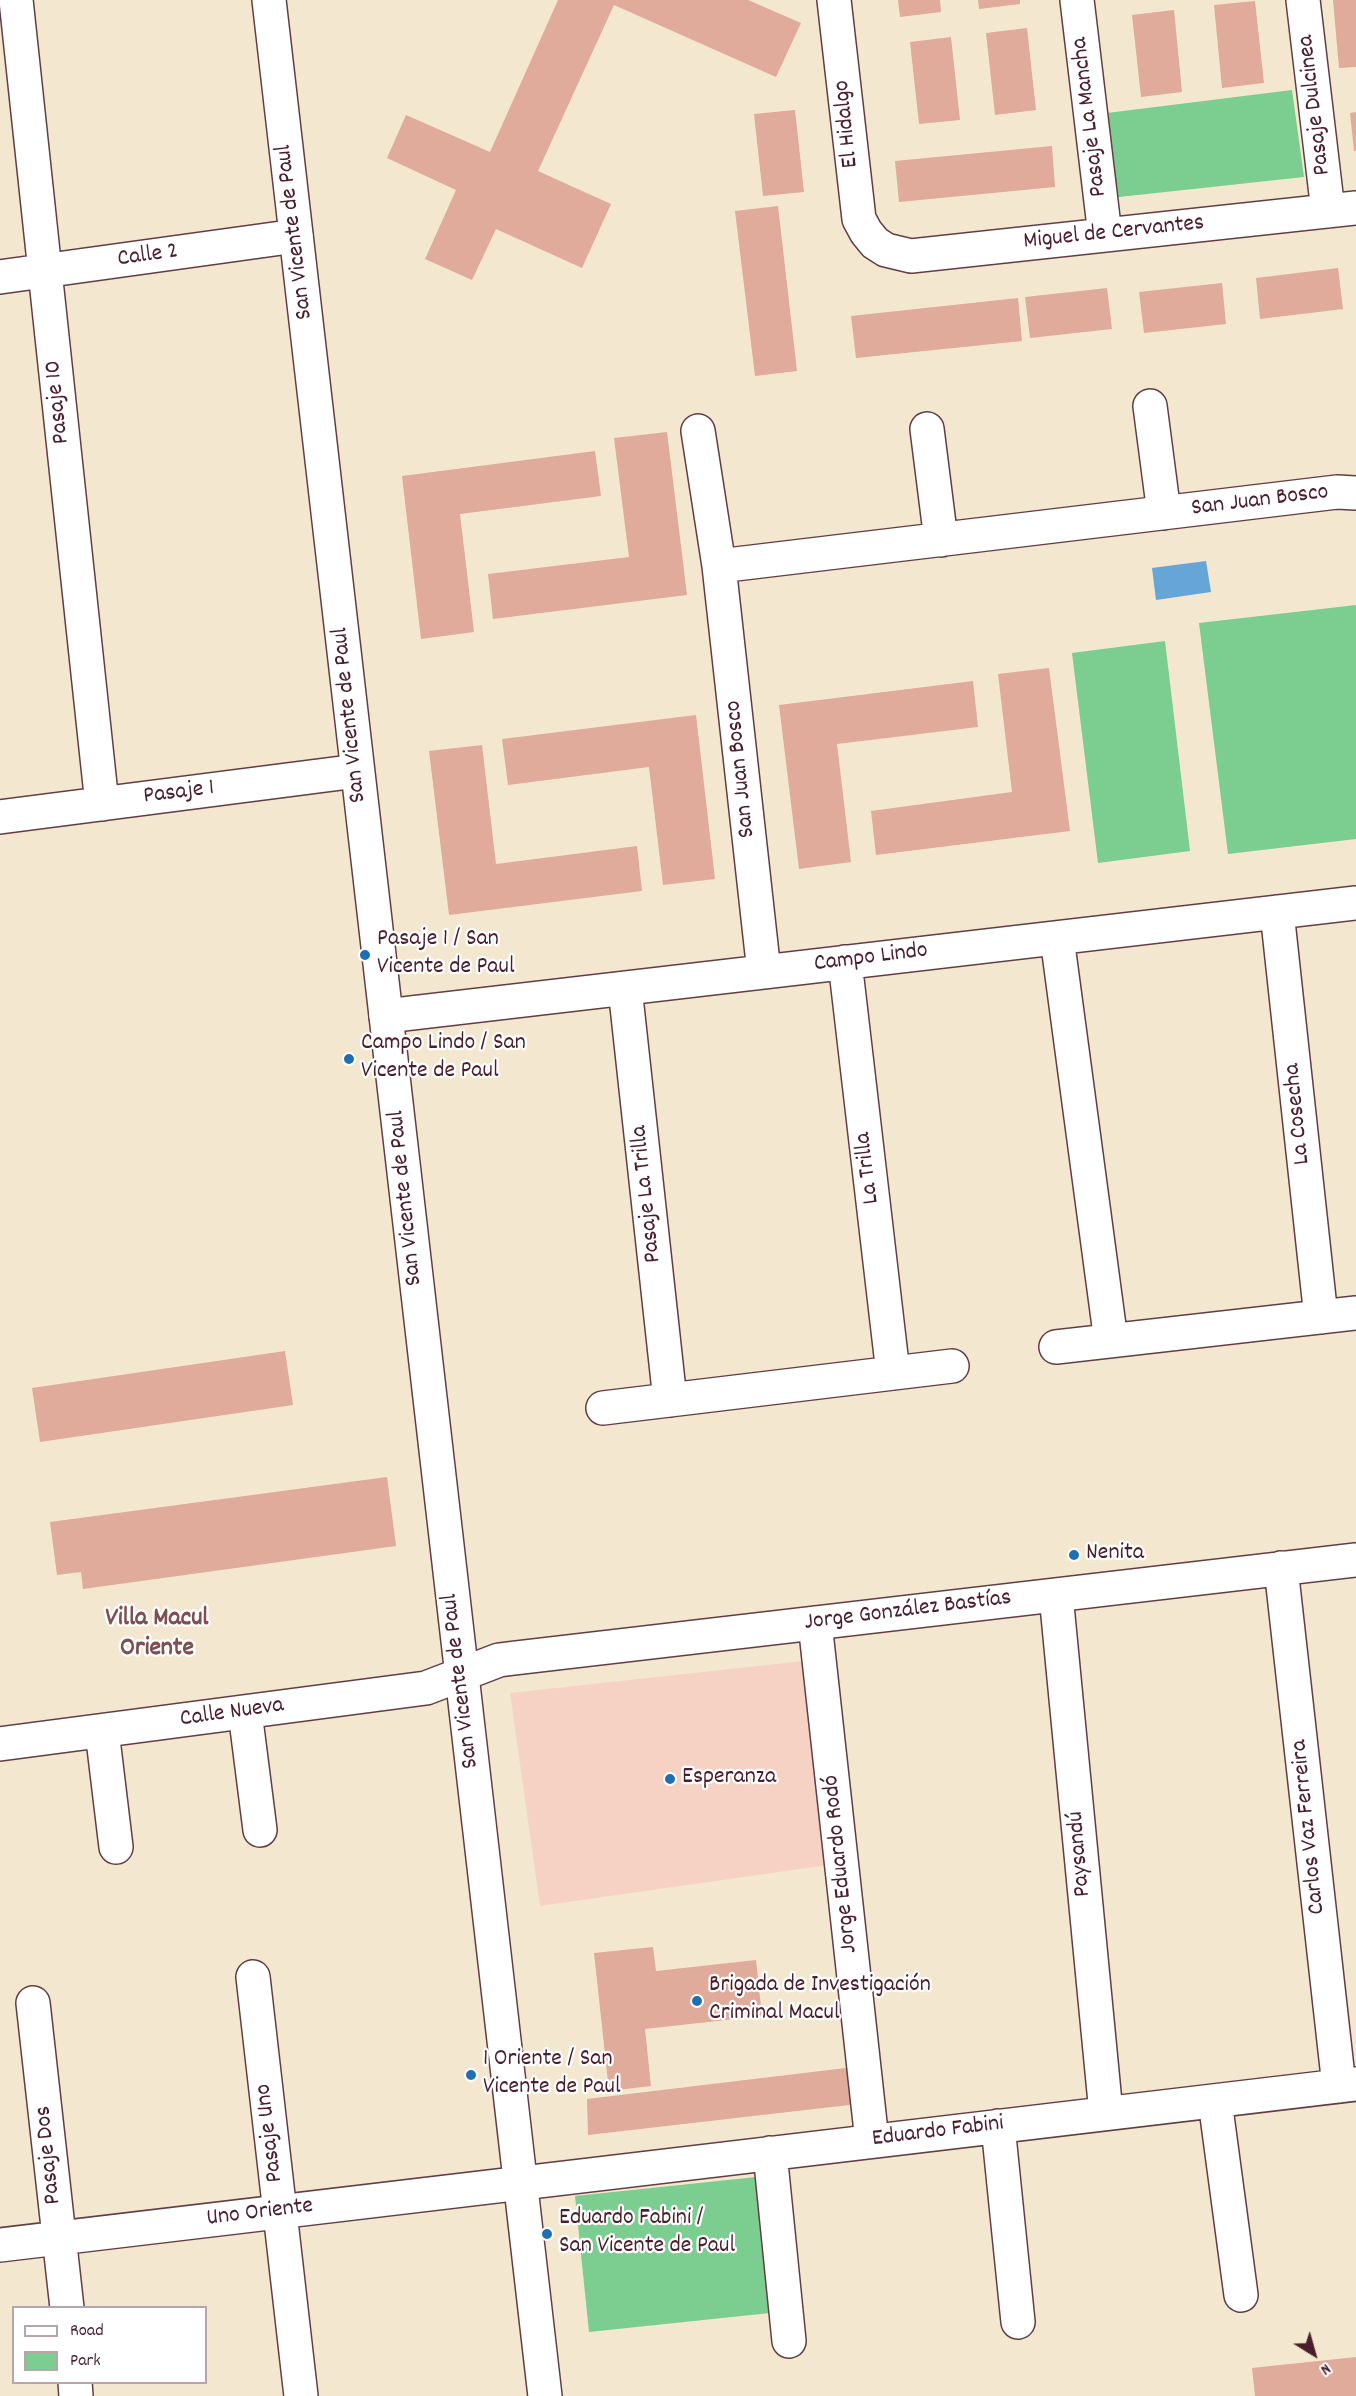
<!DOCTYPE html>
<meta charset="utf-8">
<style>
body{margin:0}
#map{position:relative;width:1356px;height:2396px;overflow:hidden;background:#f3e7cf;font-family:Dekko,sans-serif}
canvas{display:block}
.legend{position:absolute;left:12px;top:2306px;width:195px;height:78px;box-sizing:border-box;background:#fff;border:2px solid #b7a5aa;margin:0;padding:8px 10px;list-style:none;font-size:18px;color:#4a1f2b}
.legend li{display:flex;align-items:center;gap:12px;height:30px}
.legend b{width:30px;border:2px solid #b7a5aa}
.north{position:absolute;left:1284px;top:2324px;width:60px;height:60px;-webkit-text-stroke:4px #fff;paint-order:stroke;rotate:143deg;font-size:16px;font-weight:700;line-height:24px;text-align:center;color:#4a1f2b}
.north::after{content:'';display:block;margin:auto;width:21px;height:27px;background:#4a1f2b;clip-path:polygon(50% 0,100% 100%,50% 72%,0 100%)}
</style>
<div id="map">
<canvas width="1356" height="2396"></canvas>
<ul class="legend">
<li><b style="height:8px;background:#fff"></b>Road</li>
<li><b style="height:16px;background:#7bce90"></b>Park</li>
</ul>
<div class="north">N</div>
</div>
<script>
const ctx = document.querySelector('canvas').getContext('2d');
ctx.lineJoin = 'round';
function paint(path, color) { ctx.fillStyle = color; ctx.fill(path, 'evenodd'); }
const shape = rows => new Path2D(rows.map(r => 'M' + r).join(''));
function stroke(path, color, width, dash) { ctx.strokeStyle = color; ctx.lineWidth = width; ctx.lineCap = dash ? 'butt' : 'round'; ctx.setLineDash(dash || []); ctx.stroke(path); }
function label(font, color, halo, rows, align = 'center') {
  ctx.font = font + ' Dekko,sans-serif'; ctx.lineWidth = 4.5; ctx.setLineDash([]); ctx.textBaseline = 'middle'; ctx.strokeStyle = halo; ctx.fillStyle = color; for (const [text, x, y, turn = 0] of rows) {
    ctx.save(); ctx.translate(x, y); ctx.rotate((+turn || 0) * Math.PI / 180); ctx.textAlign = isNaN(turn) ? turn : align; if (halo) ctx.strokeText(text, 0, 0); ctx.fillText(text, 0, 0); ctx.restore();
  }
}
const built = shape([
 [804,1661,828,1865,540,1906,510,1693]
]);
const green = shape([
 [1292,90,1304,177,1110,198,1099,114],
 [1356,605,1356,839,1228,854,1199,623],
 [1165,641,1190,851,1098,863,1072,653],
 [756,2177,770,2313,589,2332,575,2196]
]);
const water = shape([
 [1206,561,1211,592,1156,600,1152,568]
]);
const building = shape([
 [558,0,748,0,801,23,776,77,614,5,538,171,611,204,582,268,496,229,472,280,425,259,456,190,387,158,406,115,490,152],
 [898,0,940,0,941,12,900,17],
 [978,0,1020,0,1020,4,979,9],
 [1333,0,1356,0,1356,67,1339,68],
 [1255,1,1264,83,1222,88,1214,5],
 [1174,10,1182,92,1141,97,1132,15],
 [1027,28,1036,110,995,115,986,33],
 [951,37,960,120,919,124,910,42],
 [795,110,804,192,763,196,754,114],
 [1356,112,1356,151,1354,151,1350,113],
 [1052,146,1055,187,899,202,895,161],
 [778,206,797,371,755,376,735,211],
 [1338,268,1343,309,1260,319,1256,278],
 [1222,283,1226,324,1144,333,1139,292],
 [1107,288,1112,329,1030,338,1025,297],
 [1018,298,1022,341,856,358,851,316],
 [667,432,687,595,493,619,488,574,629,557,614,438],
 [595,451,601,496,460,514,474,632,421,639,402,476],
 [1049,668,1070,831,876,855,871,811,1012,792,998,674],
 [973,681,978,727,837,744,851,862,799,869,779,705],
 [696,715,715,879,663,885,649,767,508,785,502,739],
 [482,745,496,864,637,846,642,891,449,915,429,751],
 [285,1351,293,1405,40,1442,32,1388],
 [387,1477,396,1546,83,1589,81,1572,57,1575,50,1522],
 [653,1947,656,1971,756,1960,762,2016,645,2029,651,2086,609,2091,594,1953],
 [854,2067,858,2104,588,2135,587,2099],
 [1356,2357,1356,2396,1255,2396,1252,2368]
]);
const minor = shape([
 [16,0,102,804],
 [834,0,859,219,866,232,875,243,886,250,911,256,1356,208],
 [1077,0,1105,235],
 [1303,0,1328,211],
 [0,277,296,236],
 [1150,406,1164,513],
 [927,429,941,540],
 [698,431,719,566,764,972],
 [719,566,1337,492,1356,493],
 [0,817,357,771],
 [1277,912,1321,1317],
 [1057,938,1111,1341],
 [845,962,893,1373],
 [625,988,670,1400],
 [386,1016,1356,903],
 [1056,1347,1356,1313],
 [603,1408,952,1366],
 [1281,1568,1339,2086],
 [1056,1595,1106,2113],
 [815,1623,872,2141],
 [245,1712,260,1830],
 [102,1731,116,1847],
 [0,1744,426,1688,499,1660,515,1658,1356,1560],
 [253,1977,301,2396],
 [33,2003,67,2308],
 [1215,2101,1241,2295],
 [998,2126,1018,2322],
 [770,2153,789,2341],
 [0,2245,1356,2084],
 [75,2382,76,2396]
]);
const tertiary = shape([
 [269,0,545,2396]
]);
const markers = [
 [365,955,6,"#1f6fb2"],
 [349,1059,6,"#1f6fb2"],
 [1074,1555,6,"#1f6fb2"],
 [670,1779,6,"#1f6fb2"],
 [697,2001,6,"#1f6fb2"],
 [471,2075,6,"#1f6fb2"],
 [547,2234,6,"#1f6fb2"]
];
const streetNames = [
 ["Pasaje Dulcinea",1316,105,-97],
 ["Pasaje La Mancha",1091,117,-97],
 ["El Hidalgo",848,124,-96],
 ["San Vicente de Paul",296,232,-97],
 ["Miguel de Cervantes",1114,234,-6],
 ["Calle 2",148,257,-8],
 ["Pasaje 10",59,402,-96],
 ["San Juan Bosco",1260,502,-7],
 ["San Vicente de Paul",351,715,-96],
 ["San Juan Bosco",742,769,-96],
 ["Pasaje 1",179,794,-7],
 ["Campo Lindo",871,959,-7],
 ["La Cosecha",1299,1114,-96],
 ["La Trilla",869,1168,-97],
 ["Pasaje La Trilla",648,1194,-96],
 ["San Vicente de Paul",407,1198,-96],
 ["Jorge González Bastías",908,1612,-7],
 ["San Vicente de Paul",462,1681,-97],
 ["Calle Nueva",232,1714,-8],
 ["Carlos Vaz Ferreira",1310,1827,-96],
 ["Paysandú",1081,1854,-95],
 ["Jorge Eduardo Rodó",842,1864,-96],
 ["Pasaje Uno",271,2133,-97],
 ["Eduardo Fabini",938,2133,-7],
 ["Pasaje Dos",50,2155,-96],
 ["Uno Oriente",260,2214,-7]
];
const poiNames = [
 ["Pasaje 1 / San",377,941],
 ["Vicente de Paul",377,969],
 ["Campo Lindo / San",361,1045],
 ["Vicente de Paul",361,1073],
 ["Nenita",1086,1555],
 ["Esperanza",682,1779],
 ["Brigada de Investigación",709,1987],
 ["Criminal Macul",709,2015],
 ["1 Oriente / San",483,2061],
 ["Vicente de Paul",483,2089],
 ["Eduardo Fabini /",559,2220],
 ["San Vicente de Paul",559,2248]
];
const neighbourhoodNames = [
 ["Villa Macul",157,1620],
 ["Oriente",157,1650]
];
paint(built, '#f6d2c4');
paint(green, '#7bce90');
paint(water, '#66a5d8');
paint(building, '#e0ab9a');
stroke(minor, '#633d44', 36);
stroke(tertiary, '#633d44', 36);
stroke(minor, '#fff', 33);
stroke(tertiary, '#fff', 33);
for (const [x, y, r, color] of markers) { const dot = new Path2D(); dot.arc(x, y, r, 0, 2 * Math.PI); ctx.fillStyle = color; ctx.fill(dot); stroke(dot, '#fff', 2); }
label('24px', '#4a1f2b', '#fff', streetNames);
label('24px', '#4a1f2b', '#fff', poiNames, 'left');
label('bold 26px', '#7e5052', '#fff', neighbourhoodNames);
</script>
